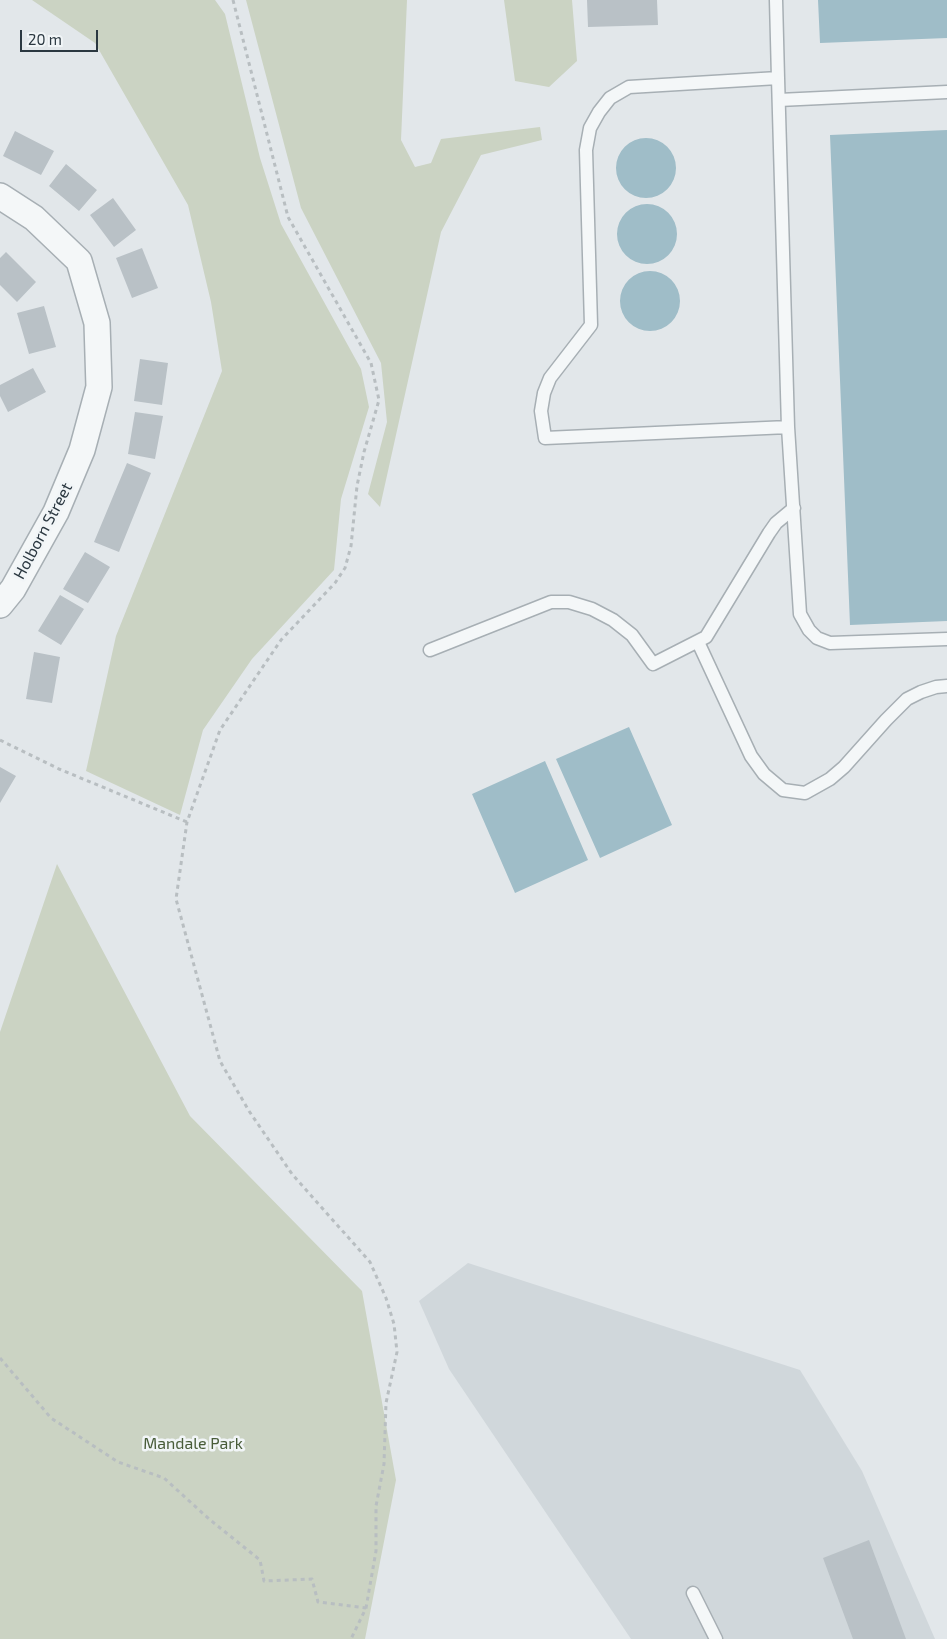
<!DOCTYPE html>
<style>
body{margin:0}
#map{position:relative;width:947px;height:1639px;overflow:hidden;background:#e2e7ea;font-family:"Exo 2",sans-serif}
canvas{display:block}
.scale{position:absolute;left:20px;top:30px;width:78px;height:22px;box-sizing:border-box;border:2px solid #2b3841;border-top:0;padding-left:6px;font-size:15px;line-height:18px;white-space:nowrap;color:#2b3841;-webkit-text-stroke:4px #f1f5f7;paint-order:stroke}
</style>
<div id="map">
<canvas width="947" height="1639"></canvas>
<div class="scale">20 m</div>
</div>
<script>
const ctx = document.querySelector('canvas').getContext('2d');
ctx.lineJoin = 'round';
function paint(path, color) { ctx.fillStyle = color; ctx.fill(path, 'evenodd'); }
const shape = rows => new Path2D(rows.map(r => 'M' + r).join(''));
function stroke(path, color, width, dash) { ctx.strokeStyle = color; ctx.lineWidth = width; ctx.lineCap = dash ? 'butt' : 'round'; ctx.setLineDash(dash || []); ctx.stroke(path); }
function label(font, color, halo, rows, align = 'center') {
  ctx.font = font + ' "Exo 2",sans-serif'; ctx.lineWidth = 5; ctx.setLineDash([]); ctx.textBaseline = 'middle'; ctx.strokeStyle = halo; ctx.fillStyle = color; for (const [text, x, y, turn = 0] of rows) {
    ctx.save(); ctx.translate(x, y); ctx.rotate((+turn || 0) * Math.PI / 180); ctx.textAlign = isNaN(turn) ? turn : align; if (halo) ctx.strokeText(text, 0, 0); ctx.fillText(text, 0, 0); ctx.restore();
  }
}
const built = shape([
 [468,1263,800,1370,862,1471,935,1639,631,1639,449,1369,419,1301]
]);
const green = shape([
 [32,0,215,0,225,14,260,158,281,224,361,369,369,407,341,499,334,570,252,659,203,730,180,815,86,771,116,636,222,371,211,302,188,205,95,43],
 [246,0,407,0,401,140,415,167,431,163,441,139,540,127,542,140,481,155,441,232,380,507,368,494,387,422,381,363,301,208],
 [504,0,572,0,577,61,549,87,515,81],
 [57,864,190,1116,362,1291,396,1480,365,1639,0,1639,0,1032]
]);
const water = shape([
 [818,0,947,0,947,38,820,43],
 [947,130,947,621,850,625,830,135],
 '616 168a30 30 0 1 1 60 0a30 30 0 1 1-60 0Z',
 '617 234a30 30 0 1 1 60 0a30 30 0 1 1-60 0Z',
 '620 301a30 30 0 1 1 60 0a30 30 0 1 1-60 0Z',
 [629,727,672,825,600,858,556,759],
 [545,761,588,860,515,893,472,794]
]);
const building = shape([
 [587,0,657,0,658,25,588,27],
 [15,131,54,151,41,175,3,156],
 [66,164,97,190,79,211,49,186],
 [113,198,136,230,114,247,90,215],
 [142,248,158,288,132,298,116,258],
 [6,252,36,282,17,302,0,285,0,258],
 [44,306,56,347,29,354,17,313],
 [140,359,168,363,162,405,134,401],
 [33,368,46,392,8,412,0,396,0,385],
 [135,412,163,416,155,459,128,454],
 [127,463,151,473,119,552,94,542],
 [85,552,110,567,88,603,63,589],
 [60,595,84,609,61,645,38,631],
 [34,652,60,657,52,703,26,699],
 [0,767,16,776,0,803],
 [869,1540,906,1639,853,1639,823,1558]
]);
const path = shape([
 [233,0,288,217,371,363,379,400,364,452,357,486,351,546,345,568,335,583,281,640,220,730,187,822,176,899,220,1061,249,1111,292,1174,370,1262,386,1298,394,1324,397,1352,386,1403,384,1464,376,1506,376,1551,366,1608],
 [0,740,59,769,187,822],
 [0,1358,51,1418,118,1462,164,1478,209,1519,260,1560,264,1581,312,1579,318,1602,366,1608,351,1639]
]);
const lane = shape([
 [776,0,778,78,629,87,610,98,599,112,590,128,586,150,591,325,550,378,544,393,541,411,545,438,788,427,800,614,809,630,817,638,830,643,947,639],
 [778,78,788,427],
 [779,100,947,92],
 [698,642,751,756,764,774,783,790,805,793,830,779,844,767,886,720,907,699,921,692,936,687,947,686],
 [430,650,551,602,569,602,592,609,613,620,632,635,653,664,706,637,769,533,776,523,794,508],
 [693,1593,716,1639]
]);
const street = shape([
 [0,196,34,218,79,261,97,323,99,387,82,450,56,512,13,589,0,605]
]);
const streetNames = [
 ["Holborn Street",43,531,-62]
];
const parkNames = [
 ["Mandale Park",193,1444]
];
paint(built, '#d0d7db');
paint(green, '#cbd3c3');
paint(water, '#9fbdc8');
paint(building, '#b9c1c6');
stroke(lane, '#a7afb4', 15);
stroke(street, '#a7afb4', 28);
stroke(path, '#b8bec1', 3, [4, 4]);
stroke(lane, '#f4f7f8', 12);
stroke(street, '#f4f7f8', 25);
label('16px', '#2b3841', '#f1f5f7', streetNames);
label('16px', '#485c39', '#f1f5f7', parkNames);
</script>
